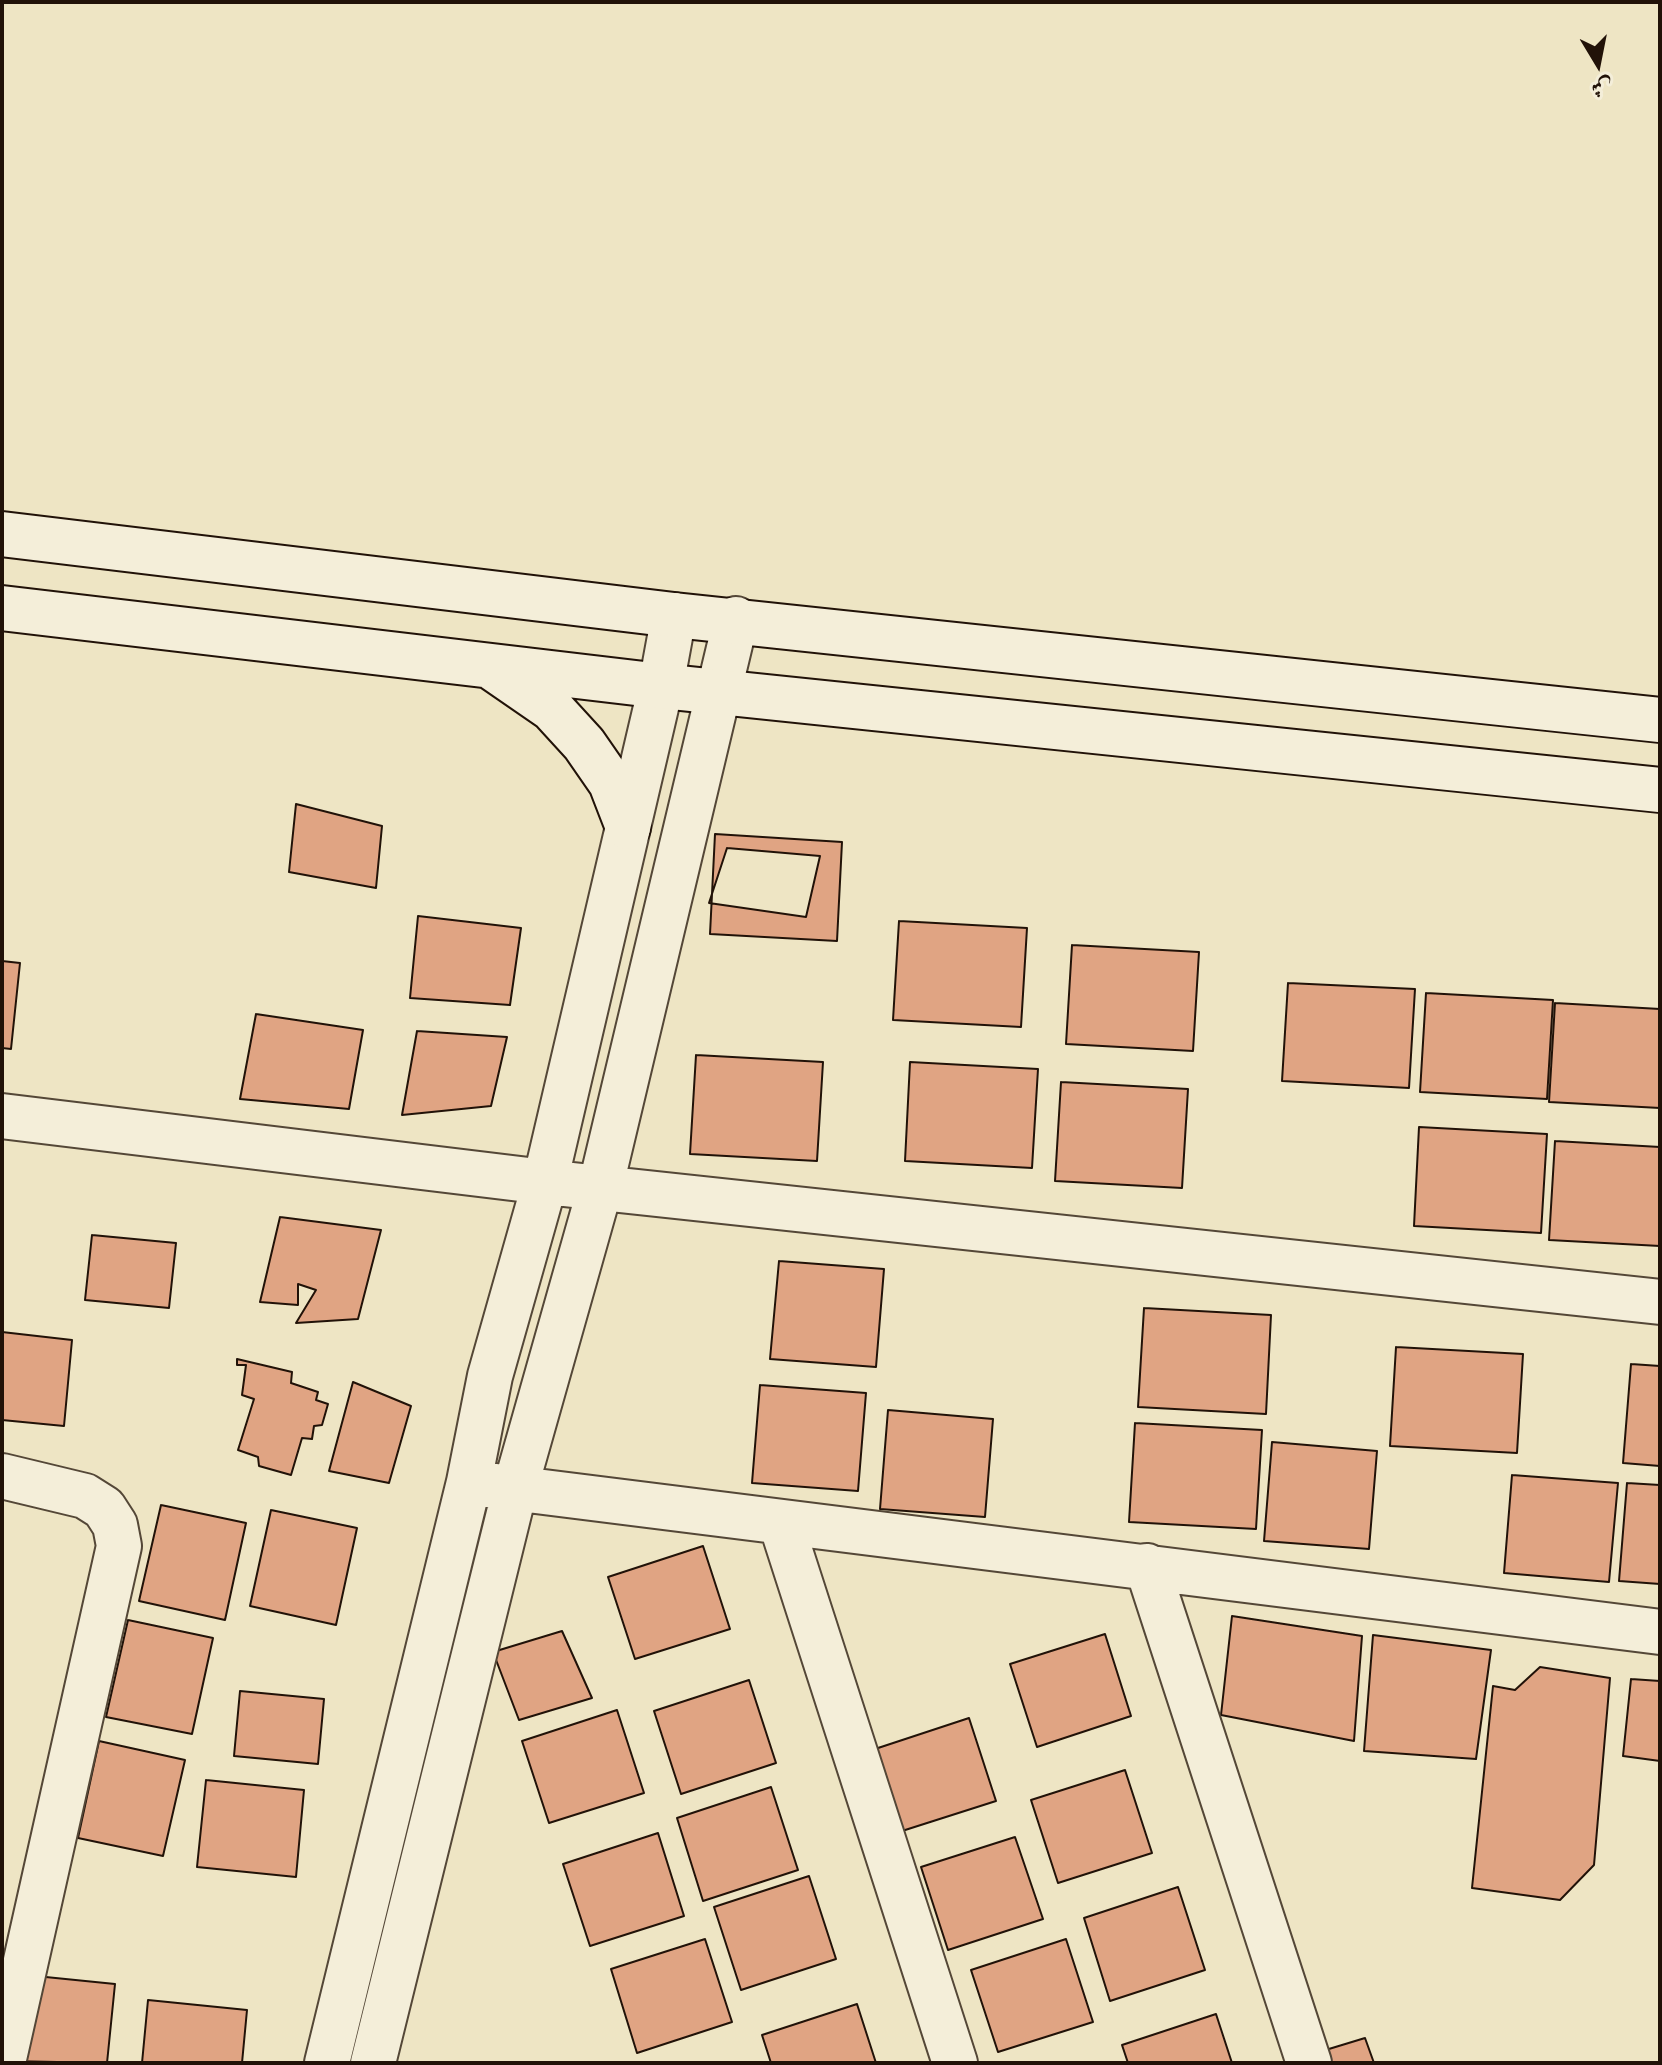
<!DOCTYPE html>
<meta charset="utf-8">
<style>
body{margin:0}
#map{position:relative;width:1662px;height:2065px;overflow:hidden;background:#eee5c4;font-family:"EB Garamond",Amiri,serif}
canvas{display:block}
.frame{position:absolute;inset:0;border:4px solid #211208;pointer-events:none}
.north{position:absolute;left:1558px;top:24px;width:80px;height:80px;-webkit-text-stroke:6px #f4eed9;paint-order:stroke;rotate:170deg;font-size:22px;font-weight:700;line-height:32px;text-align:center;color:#211208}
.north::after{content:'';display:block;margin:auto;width:28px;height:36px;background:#211208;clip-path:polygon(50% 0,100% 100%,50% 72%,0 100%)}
</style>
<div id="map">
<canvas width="1662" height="2065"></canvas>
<div class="frame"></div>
<div class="north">ش</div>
</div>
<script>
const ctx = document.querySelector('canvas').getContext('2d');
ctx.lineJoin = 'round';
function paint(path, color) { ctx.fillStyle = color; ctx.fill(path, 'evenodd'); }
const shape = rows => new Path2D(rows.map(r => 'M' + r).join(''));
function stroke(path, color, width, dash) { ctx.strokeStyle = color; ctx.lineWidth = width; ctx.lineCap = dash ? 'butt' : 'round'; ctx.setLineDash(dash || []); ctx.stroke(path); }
const building = shape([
 [296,804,382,826,376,888,289,872,296,804],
 [715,834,842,842,837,941,710,934,715,834],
 [727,848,820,856,806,917,709,903,727,848],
 [418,916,521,928,510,1005,410,998,418,916],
 [899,921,1027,928,1021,1027,893,1020,899,921],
 [1072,945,1199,952,1193,1051,1066,1044,1072,945],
 [2,961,20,963,11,1049,2,1048,2,961],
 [1288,983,1415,989,1409,1088,1282,1081,1288,983],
 [1426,993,1553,1000,1547,1099,1420,1092,1426,993],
 [1555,1003,1660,1009,1660,1108,1549,1102,1555,1003],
 [256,1014,363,1030,349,1109,240,1099,256,1014],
 [417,1031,507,1037,491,1106,402,1115,417,1031],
 [696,1055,823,1062,817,1161,690,1154,696,1055],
 [910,1062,1038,1069,1032,1168,905,1161,910,1062],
 [1061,1082,1188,1089,1182,1188,1055,1181,1061,1082],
 [1419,1127,1547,1134,1541,1233,1414,1226,1419,1127],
 [1555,1141,1660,1147,1660,1246,1549,1240,1555,1141],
 [280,1217,381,1230,358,1319,296,1323,316,1290,298,1284,298,1305,260,1302,280,1217],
 [92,1235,176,1243,169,1308,85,1300,92,1235],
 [779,1261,884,1269,876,1367,770,1359,779,1261],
 [1144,1308,1271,1315,1266,1414,1138,1407,1144,1308],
 [2,1332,72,1340,64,1426,2,1420,2,1332],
 [1396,1347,1523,1354,1517,1453,1390,1446,1396,1347],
 [237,1359,292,1372,291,1383,318,1392,316,1400,328,1404,322,1425,314,1426,312,1439,302,1438,291,1475,259,1466,258,1457,238,1450,254,1399,242,1395,246,1365,237,1365,237,1359],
 [1631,1364,1660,1366,1660,1466,1623,1463,1631,1364],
 [353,1382,411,1406,389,1483,329,1471,353,1382],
 [760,1385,866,1393,858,1491,752,1483,760,1385],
 [888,1410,993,1419,985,1517,880,1509,888,1410],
 [1135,1423,1262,1430,1256,1529,1129,1522,1135,1423],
 [1272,1442,1377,1451,1369,1549,1264,1541,1272,1442],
 [1512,1475,1618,1483,1609,1582,1504,1573,1512,1475],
 [1627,1483,1660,1485,1660,1584,1619,1581,1627,1483],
 [161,1505,246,1523,225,1620,139,1601,161,1505],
 [271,1510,357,1528,336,1625,250,1606,271,1510],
 [703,1546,730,1629,635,1659,608,1577,703,1546],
 [1232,1616,1362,1636,1354,1741,1221,1715,1232,1616],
 [128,1620,213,1638,192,1734,106,1717,128,1620],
 [562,1631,592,1698,519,1720,493,1652,562,1631],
 [1105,1634,1131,1716,1037,1747,1010,1664,1105,1634],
 [1373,1635,1491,1650,1476,1759,1364,1751,1373,1635],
 [1540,1667,1610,1678,1594,1865,1560,1900,1472,1888,1493,1686,1515,1690,1540,1667],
 [1631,1679,1660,1681,1660,1761,1623,1756,1631,1679],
 [749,1680,776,1763,681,1794,654,1711,749,1680],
 [240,1691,324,1699,318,1764,234,1756,240,1691],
 [617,1710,644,1793,549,1823,522,1741,617,1710],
 [969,1718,996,1801,902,1831,875,1749,969,1718],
 [99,1741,185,1760,163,1856,78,1838,99,1741],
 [1125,1770,1152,1853,1058,1883,1031,1800,1125,1770],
 [206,1780,304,1790,296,1877,197,1867,206,1780],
 [771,1787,798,1870,703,1901,677,1818,771,1787],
 [658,1833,684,1916,590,1946,563,1864,658,1833],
 [1015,1837,1043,1919,948,1950,921,1867,1015,1837],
 [809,1876,836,1959,741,1990,714,1907,809,1876],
 [1178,1887,1205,1970,1110,2001,1084,1918,1178,1887],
 [705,1939,732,2022,637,2053,611,1969,705,1939],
 [1066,1939,1093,2022,998,2052,971,1970,1066,1939],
 [16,1974,115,1984,107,2063,7,2061,16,1974],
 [148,2000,247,2010,242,2063,142,2063,148,2000],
 [857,2004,876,2063,771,2063,762,2035,857,2004],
 [1216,2014,1232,2063,1128,2063,1122,2045,1216,2014],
 [1365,2038,1374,2063,1322,2063,1319,2052,1365,2038]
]);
const street = shape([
 [2,1116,545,1182,1660,1302],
 [2,1476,85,1496,104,1508,115,1525,119,1546,3,2063],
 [488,1485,1660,1632],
 [781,1523,955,2063],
 [1147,1566,1309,2063],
 [327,2063,469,1482,490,1376,545,1182,661,686,674,615],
 [373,2063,515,1489,601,1185,736,619]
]);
const secondary = shape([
 [2,534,674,615,1660,720],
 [2,608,661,686,1660,790],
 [494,669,552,709,584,744,611,783,628,827]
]);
paint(building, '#e0a483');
stroke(building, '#211208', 2);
stroke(street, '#544737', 48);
stroke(secondary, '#211208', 48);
stroke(street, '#f4eed9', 44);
stroke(secondary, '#f4eed9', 44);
</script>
